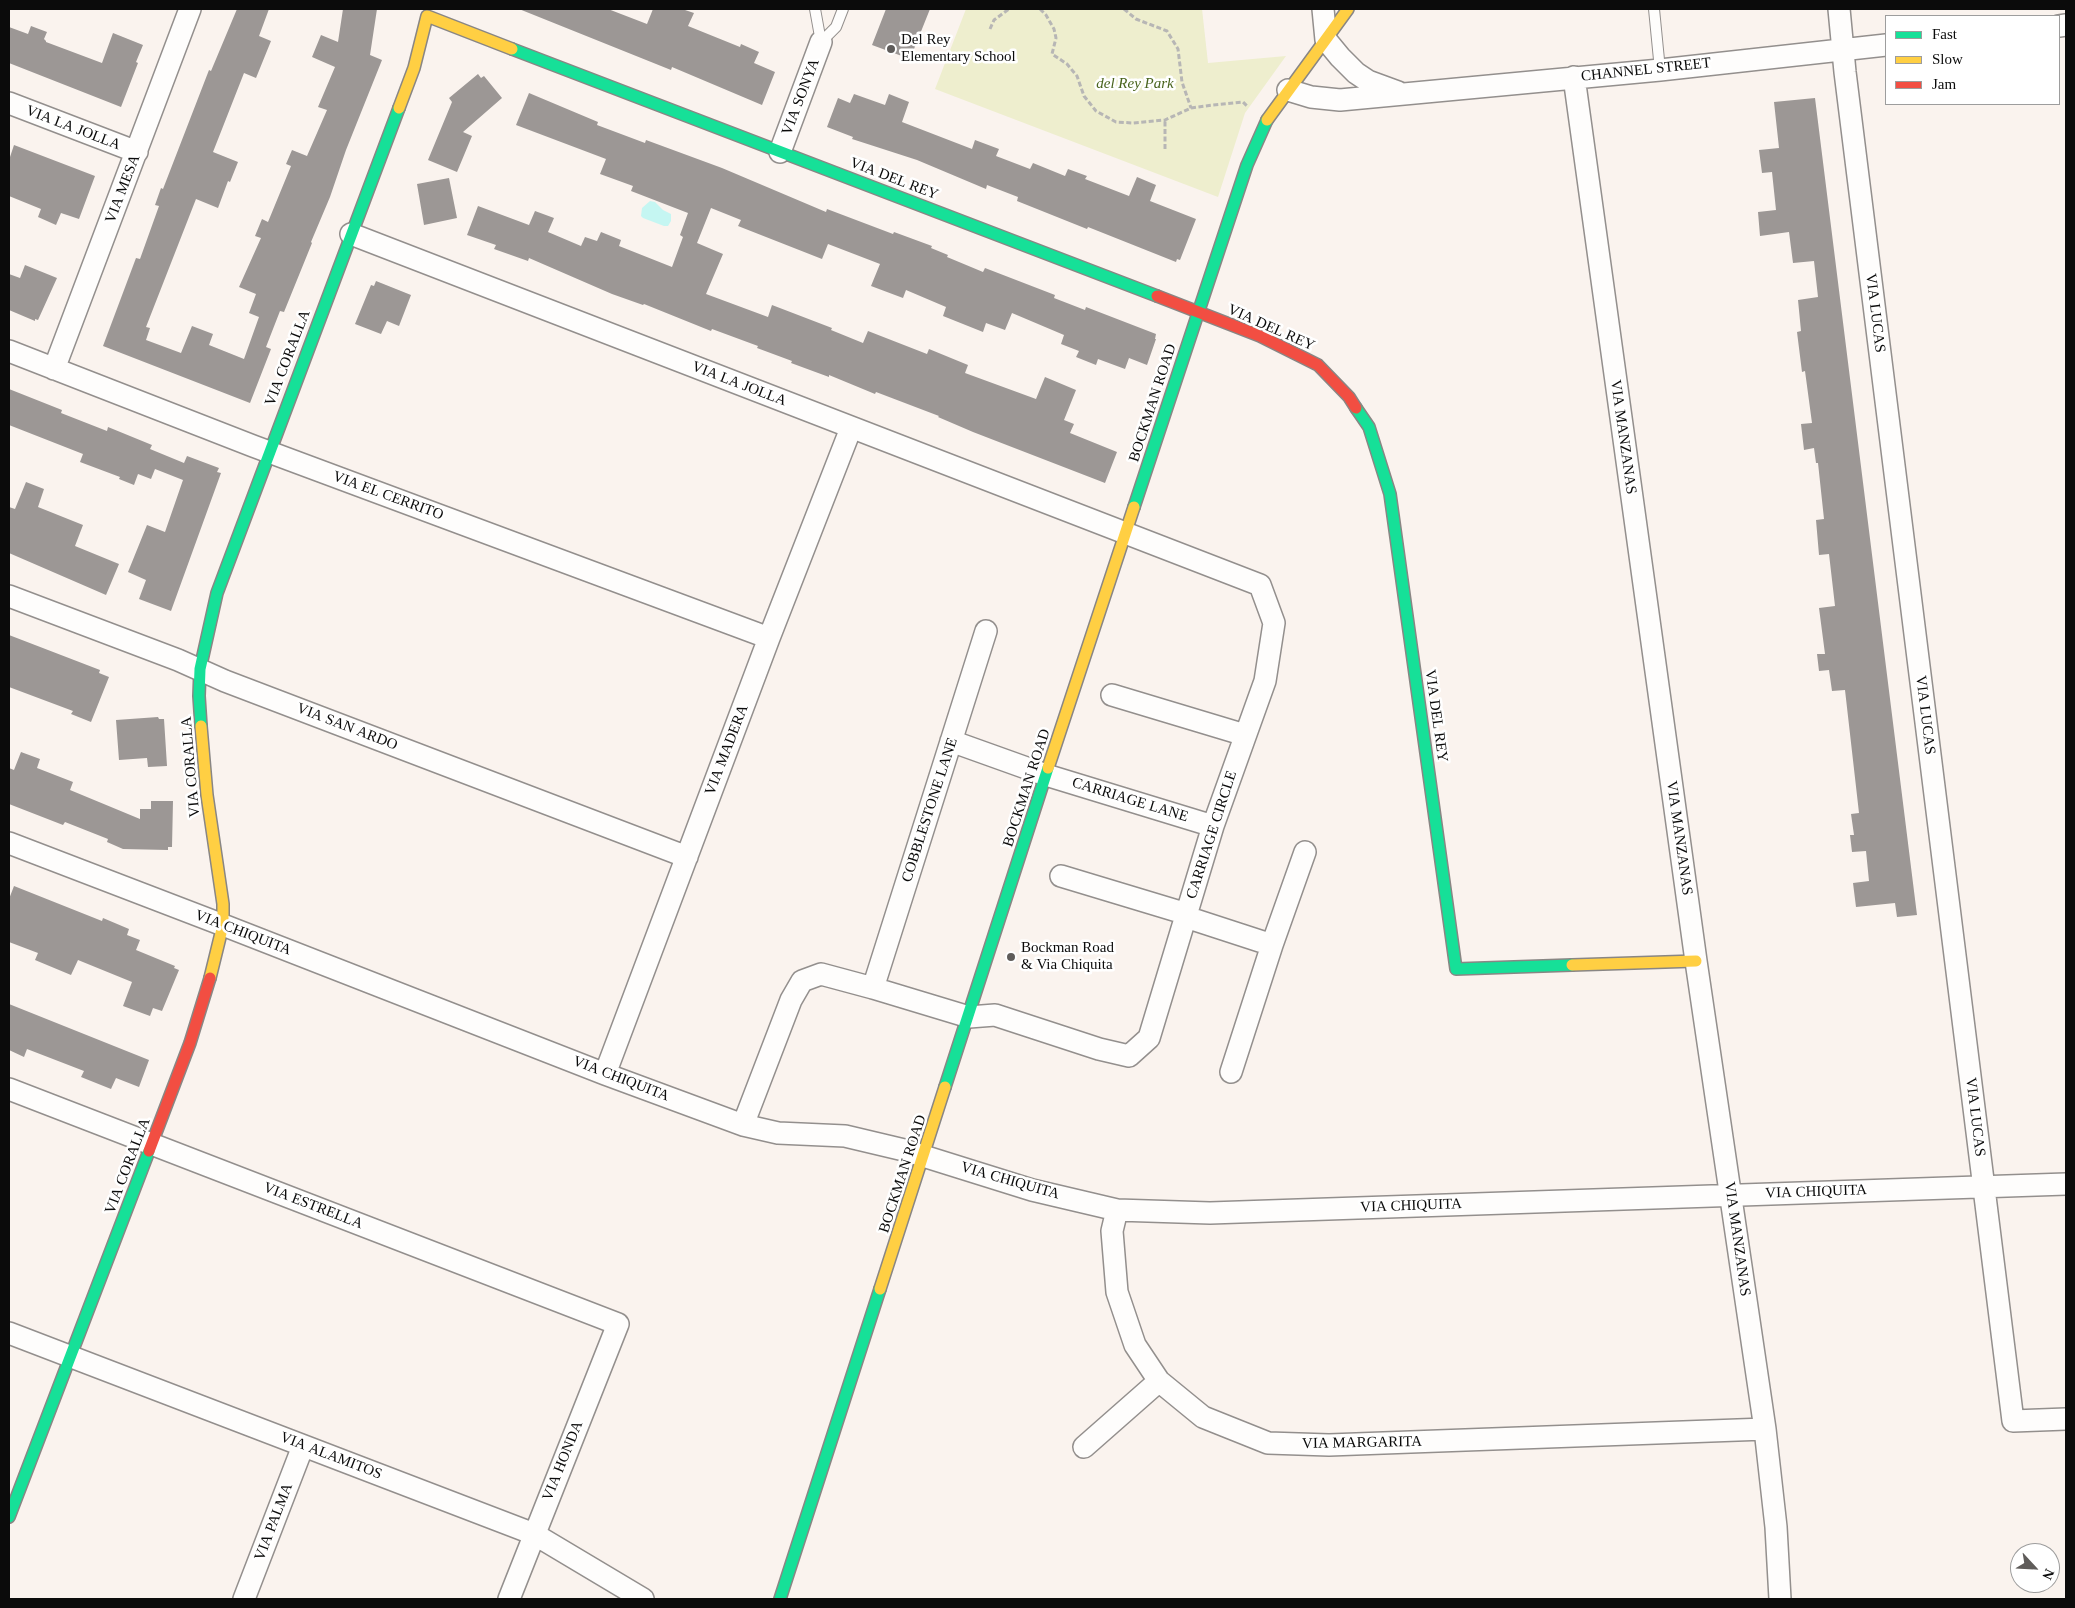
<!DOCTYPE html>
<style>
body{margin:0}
#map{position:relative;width:2075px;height:1608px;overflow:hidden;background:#faf3ee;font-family:"Times New Roman",serif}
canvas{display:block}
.frame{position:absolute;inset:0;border:10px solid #0b0b0b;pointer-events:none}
.legend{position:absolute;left:1885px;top:15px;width:175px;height:90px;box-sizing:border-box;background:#fff;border:1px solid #9d9d9d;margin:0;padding:6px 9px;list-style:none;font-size:15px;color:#0b0b0b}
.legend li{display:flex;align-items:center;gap:10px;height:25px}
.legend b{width:25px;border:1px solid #9d9d9d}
.north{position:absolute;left:2010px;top:1543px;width:50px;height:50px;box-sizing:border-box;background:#fff;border:1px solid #9d9d9d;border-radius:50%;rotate:115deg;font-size:14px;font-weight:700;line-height:20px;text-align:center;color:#0b0b0b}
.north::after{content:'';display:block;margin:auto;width:18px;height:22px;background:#5f5c5a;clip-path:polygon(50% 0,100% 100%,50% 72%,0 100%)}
</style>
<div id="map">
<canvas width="2075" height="1608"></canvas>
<div class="frame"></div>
<ul class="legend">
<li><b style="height:6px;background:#16e098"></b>Fast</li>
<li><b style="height:6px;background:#ffcf43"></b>Slow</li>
<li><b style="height:6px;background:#f24e42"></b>Jam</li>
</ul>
<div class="north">N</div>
</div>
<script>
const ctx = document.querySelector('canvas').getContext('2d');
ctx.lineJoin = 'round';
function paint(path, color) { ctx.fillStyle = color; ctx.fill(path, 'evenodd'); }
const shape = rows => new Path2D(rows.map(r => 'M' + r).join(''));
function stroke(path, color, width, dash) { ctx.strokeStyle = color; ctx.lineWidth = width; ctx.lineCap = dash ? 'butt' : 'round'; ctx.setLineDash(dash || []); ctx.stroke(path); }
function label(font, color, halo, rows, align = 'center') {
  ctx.font = font + ' "Times New Roman",serif'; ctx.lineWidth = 5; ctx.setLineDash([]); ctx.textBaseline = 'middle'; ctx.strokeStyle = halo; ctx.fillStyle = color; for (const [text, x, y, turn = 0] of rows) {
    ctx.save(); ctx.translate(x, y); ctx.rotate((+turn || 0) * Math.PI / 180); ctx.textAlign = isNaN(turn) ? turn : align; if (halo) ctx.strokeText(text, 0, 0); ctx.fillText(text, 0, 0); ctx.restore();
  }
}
const green = shape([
 [966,9,1202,9,1208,63,1286,56,1245,113,1218,197,935,89]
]);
const water = shape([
 [650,201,655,202,663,210,671,214,671,221,668,226,664,226,643,218,641,216,642,208]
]);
const building = shape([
 [237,9,269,9,259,36,271,41,256,78,244,73,213,152,238,162,230,182,228,181,218,208,196,199,146,327,150,328,146,340,181,353,192,326,213,334,209,345,244,359,259,317,249,313,256,294,239,287,261,238,255,236,262,219,268,222,291,166,286,164,292,150,307,156,327,110,318,107,335,67,312,57,321,35,338,42,343,9,377,9,370,55,382,60,346,150,330,197,311,242,312,243,284,312,280,311,266,347,271,349,250,403,103,346,136,258,140,259,159,206,155,205,161,188,163,189,209,70,211,71],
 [519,9,608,9,647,24,653,9,682,9,694,13,688,26,740,47,741,44,759,52,754,63,775,72,762,105,672,67,671,70],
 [886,9,930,9,910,59,872,45],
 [31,26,47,32,44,39,46,41,46,42,102,63,113,33,143,45,136,62,138,63,121,107,9,63,9,27,28,34],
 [478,74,481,78,484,76,502,98,463,132,472,136,457,172,428,160,452,102,449,98],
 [529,93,598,122,597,125,645,143,646,140,722,168,826,212,827,209,893,234,894,232,932,246,931,248,948,255,947,257,983,272,985,268,1055,295,1054,298,1085,310,1086,307,1156,334,1155,339,1156,339,1147,365,1129,358,1125,369,1098,359,1096,365,1076,357,1079,351,1061,344,1064,335,1012,313,1005,330,986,323,983,332,943,316,946,307,906,290,903,298,871,286,880,264,828,244,822,259,738,226,741,220,711,208,697,243,723,254,706,294,768,317,772,305,832,328,831,330,863,343,868,331,927,354,929,349,968,365,965,373,1036,399,1045,377,1076,390,1064,420,1074,424,1070,433,1117,452,1105,483,973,432,938,417,939,416,876,392,875,394,829,375,829,377,791,363,792,361,757,348,758,346,712,329,711,331,644,304,643,305,612,294,529,258,528,261,494,249,496,245,467,235,478,206,529,225,535,211,554,218,548,232,581,246,585,237,597,241,601,232,621,240,619,246,672,267,683,237,680,235,688,213,631,191,633,186,600,174,606,159,516,125],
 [854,94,885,105,889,94,909,102,902,122,972,149,975,140,999,149,996,156,1030,169,1033,163,1065,176,1068,169,1087,176,1085,179,1129,196,1137,177,1156,185,1150,201,1196,219,1180,260,1177,259,1176,262,1088,227,1087,229,1017,201,1018,197,987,185,986,189,917,160,852,139,853,137,827,127,838,98,850,103],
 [1815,98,1917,915,1897,917,1895,903,1856,907,1853,883,1869,881,1866,851,1852,852,1850,835,1854,835,1851,814,1859,813,1845,690,1832,691,1829,670,1819,671,1817,654,1825,654,1819,608,1835,606,1829,554,1819,555,1816,520,1824,519,1818,463,1816,463,1814,448,1804,450,1801,424,1812,423,1805,371,1802,372,1797,332,1801,331,1798,300,1818,297,1814,261,1793,263,1789,232,1760,236,1758,212,1776,210,1772,172,1762,173,1759,150,1779,148,1774,102],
 [14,145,95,176,79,219,61,213,56,225,38,217,41,209,9,196,9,160],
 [449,178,457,218,424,225,417,184],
 [25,265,57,278,38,320,35,319,35,321,9,310,9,274,20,278],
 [376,281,411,295,399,326,387,321,381,334,355,324,371,285,374,286],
 [9,389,62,410,61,413,107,431,108,427,152,445,150,449,184,463,187,456,219,468,217,472,221,473,171,611,139,599,146,580,128,572,147,525,165,532,183,480,155,469,151,479,138,474,134,485,119,479,120,477,80,462,83,454,9,425],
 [26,482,44,489,38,507,83,525,75,546,119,564,106,595,9,553,9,507,15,509],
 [9,635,100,670,99,673,109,677,91,722,71,714,73,711,9,687],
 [158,717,159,719,164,719,167,766,148,767,147,758,119,760,116,720],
 [21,752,40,759,37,768,73,782,70,790,140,819,140,809,151,809,151,801,173,801,172,847,168,847,168,850,123,849,107,842,108,839,65,822,63,825,9,804,9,768,14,770],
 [14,886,102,921,103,918,129,929,127,935,140,940,136,950,175,966,174,968,179,970,162,1011,153,1008,150,1016,123,1006,132,982,78,960,71,975,35,960,38,953,9,942,9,899],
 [9,1004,149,1060,139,1087,116,1078,111,1089,81,1077,84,1071,27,1049,24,1057,9,1050]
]);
const path = shape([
 [1040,9,1046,15,1054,29,1056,38,1052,54,1067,64,1077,76,1084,96,1096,111,1116,122,1133,123,1165,120,1191,108,1213,105,1243,102,1248,107],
 [1124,9,1136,19,1167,31,1178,49,1182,82,1191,108],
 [990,29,994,20,1009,9],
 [1165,149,1165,120]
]);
const lane = shape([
 [815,9,821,42],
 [1654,9,1660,70],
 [821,42,836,27,843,9]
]);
const street = shape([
 [1323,9,1326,40,1340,57,1356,73,1368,81,1398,92],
 [1839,9,1845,72,2013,1421,2066,1419],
 [2059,26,2066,25],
 [1574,77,1696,961,1765,1429,1776,1527,1780,1599],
 [1288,90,1311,97,1340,100,1660,70,1886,45],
 [9,103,137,152],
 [780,152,821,42],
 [351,234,1260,585,1274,623,1265,681,1213,826,1149,1038,1129,1056,1099,1049,995,1015,969,1017,873,988,821,974,802,981,791,1000,743,1125],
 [9,351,253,446,769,638],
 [54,369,190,9],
 [9,596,178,660,225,681,687,857],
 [1112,695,1245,735],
 [951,741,1046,775,1213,826],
 [9,843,223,925,605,1074,743,1125,778,1133,845,1136,904,1150,1032,1190,1117,1210,1210,1213,2066,1184],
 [1061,876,1187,914],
 [1186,917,1272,945,1231,1072],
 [1272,945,1305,852],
 [873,988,986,631],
 [605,1074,769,638,851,428],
 [9,1089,618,1324,509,1599],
 [1117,1210,1112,1231,1117,1292,1135,1345,1159,1381,1203,1417,1268,1443,1329,1445,1765,1429],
 [9,1333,534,1534,643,1599],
 [1084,1447,1159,1381],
 [244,1599,303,1446]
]);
const fast = shape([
 [512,49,1157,296],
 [1356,408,1369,427,1390,494,1456,969,1572,965],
 [1134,507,1247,165,1267,120],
 [201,726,199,696,200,669,217,593,399,108],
 [945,1087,1048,768],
 [9,1517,149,1151],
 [780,1599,880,1289]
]);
const slow = shape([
 [399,108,414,68,427,16,512,49],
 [1267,120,1348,9],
 [201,726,207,795,223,904,223,925,210,978],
 [1048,768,1134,507],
 [1572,965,1696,961],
 [880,1289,945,1087]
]);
const jam = shape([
 [1157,296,1260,336,1318,365,1349,397,1356,408],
 [149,1151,190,1043,210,978]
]);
const markers = [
 [891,49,5,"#5f5c5a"],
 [1011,957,5,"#5f5c5a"]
];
const poiNames = [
 ["Del Rey",901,40],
 ["Elementary School",901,57],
 ["Bockman Road",1021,948],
 ["& Via Chiquita",1021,965]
];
const streetNames = [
 ["CHANNEL STREET",1646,70,-6],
 ["VIA SONYA",801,97,-69],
 ["VIA LA JOLLA",73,128,21],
 ["VIA DEL REY",894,179,21],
 ["VIA MESA",123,189,-69],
 ["VIA LUCAS",1875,313,83],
 ["VIA DEL REY",1271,328,24],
 ["VIA CORALLA",288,358,-69],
 ["VIA LA JOLLA",739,384,21],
 ["BOCKMAN ROAD",1153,403,-72],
 ["VIA MANZANAS",1623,437,82],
 ["VIA EL CERRITO",388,496,20],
 ["VIA LUCAS",1925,715,83],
 ["VIA DEL REY",1436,716,82],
 ["VIA SAN ARDO",347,727,21],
 ["VIA MADERA",727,750,-69],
 ["VIA CORALLA",191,767,-95],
 ["BOCKMAN ROAD",1027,788,-72],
 ["CARRIAGE LANE",1130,800,17],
 ["COBBLESTONE LANE",930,810,-72],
 ["CARRIAGE CIRCLE",1212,835,-72],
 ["VIA MANZANAS",1679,838,82],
 ["VIA CHIQUITA",243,933,21],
 ["VIA CHIQUITA",621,1079,21],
 ["VIA LUCAS",1975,1117,83],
 ["VIA CORALLA",128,1166,-69],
 ["BOCKMAN ROAD",903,1174,-72],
 ["VIA CHIQUITA",1010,1181,16],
 ["VIA CHIQUITA",1816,1192,-2],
 ["VIA ESTRELLA",313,1206,21],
 ["VIA CHIQUITA",1411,1206,-2],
 ["VIA MANZANAS",1737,1239,82],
 ["VIA MARGARITA",1362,1443,-1],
 ["VIA ALAMITOS",331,1456,21],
 ["VIA HONDA",563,1461,-68],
 ["VIA PALMA",274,1522,-69]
];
const parkNames = [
 ["del Rey Park",1135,84]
];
paint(green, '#eeeece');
paint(water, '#c5f6f2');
paint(building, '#9c9795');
stroke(lane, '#938f8d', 12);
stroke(street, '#938f8d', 24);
stroke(fast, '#898684', 14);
stroke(slow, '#898684', 14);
stroke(jam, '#898684', 14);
stroke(path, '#b7b6b5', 3, [5, 2.5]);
stroke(lane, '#fefdfc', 10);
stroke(street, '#fefdfc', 21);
stroke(fast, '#16e098', 11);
stroke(slow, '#ffcf43', 11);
stroke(jam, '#f24e42', 11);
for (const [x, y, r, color] of markers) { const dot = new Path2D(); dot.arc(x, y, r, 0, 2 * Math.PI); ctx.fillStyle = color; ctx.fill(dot); stroke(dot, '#fff', 2); }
label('15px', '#0b0b0b', '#fff', poiNames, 'left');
label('15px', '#0b0b0b', '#fff', streetNames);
label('italic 15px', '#48631c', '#fff', parkNames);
</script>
